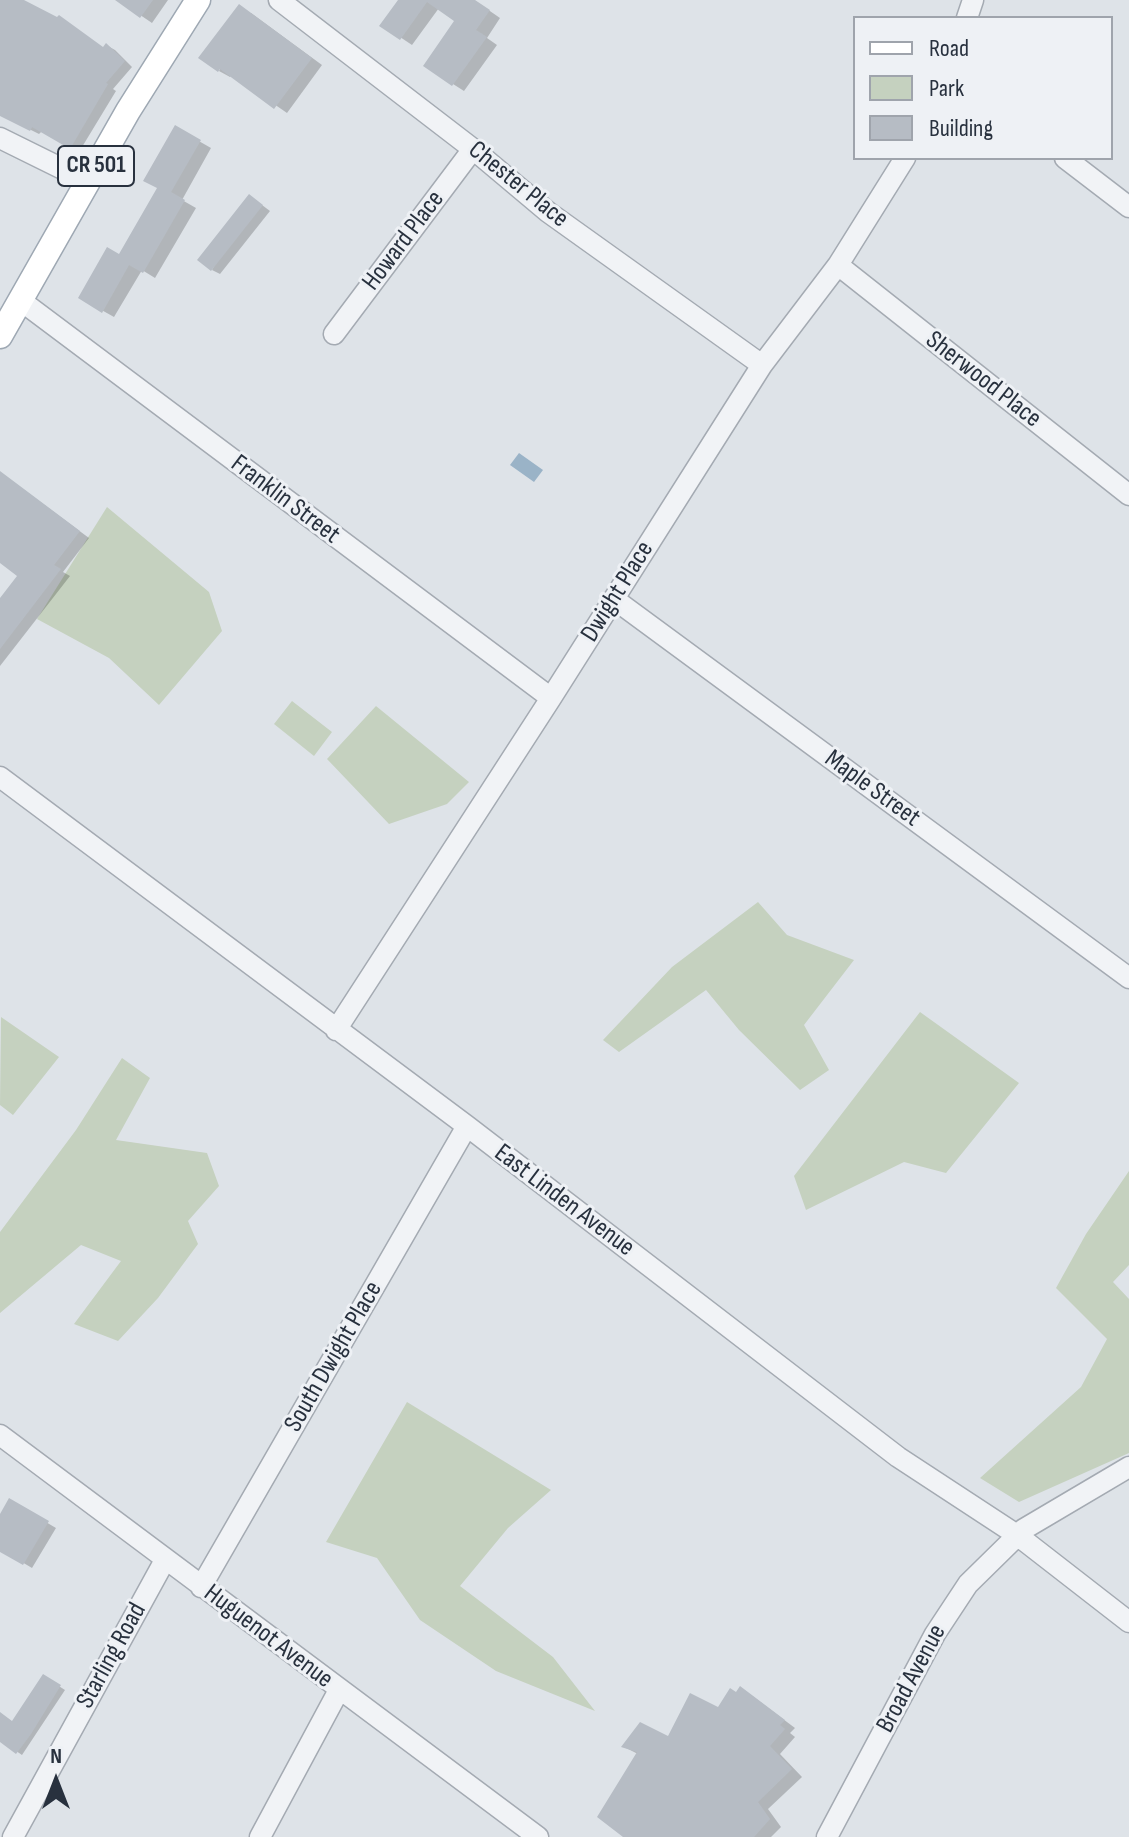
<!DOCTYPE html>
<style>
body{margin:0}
#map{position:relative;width:1129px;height:1837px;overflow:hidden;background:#dee3e8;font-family:"Sofia Sans Condensed",sans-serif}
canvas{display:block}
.legend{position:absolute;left:853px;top:16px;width:260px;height:144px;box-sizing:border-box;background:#eef1f5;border:2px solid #9fa4ac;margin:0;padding:10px 14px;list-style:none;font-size:24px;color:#28313e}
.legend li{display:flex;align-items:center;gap:16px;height:40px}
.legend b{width:40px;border:2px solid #9fa4ac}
.north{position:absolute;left:16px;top:1741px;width:80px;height:80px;-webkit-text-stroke:6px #eef1f5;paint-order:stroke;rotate:0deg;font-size:22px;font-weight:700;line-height:32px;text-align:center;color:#28313e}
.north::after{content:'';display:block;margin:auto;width:28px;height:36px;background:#28313e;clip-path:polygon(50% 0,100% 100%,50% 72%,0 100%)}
</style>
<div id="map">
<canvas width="1129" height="1837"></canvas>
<ul class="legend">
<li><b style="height:10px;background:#fff"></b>Road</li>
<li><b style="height:22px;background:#c5d1bf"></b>Park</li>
<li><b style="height:22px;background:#b6bcc4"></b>Building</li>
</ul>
<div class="north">N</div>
</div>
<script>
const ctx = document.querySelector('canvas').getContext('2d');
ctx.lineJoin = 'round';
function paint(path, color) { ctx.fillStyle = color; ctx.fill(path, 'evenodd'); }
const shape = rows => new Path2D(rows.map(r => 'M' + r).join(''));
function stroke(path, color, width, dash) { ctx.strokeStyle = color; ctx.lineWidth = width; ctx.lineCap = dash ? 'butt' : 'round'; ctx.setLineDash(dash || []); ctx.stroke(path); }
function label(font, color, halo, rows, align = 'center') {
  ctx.font = font + ' "Sofia Sans Condensed",sans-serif'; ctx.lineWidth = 6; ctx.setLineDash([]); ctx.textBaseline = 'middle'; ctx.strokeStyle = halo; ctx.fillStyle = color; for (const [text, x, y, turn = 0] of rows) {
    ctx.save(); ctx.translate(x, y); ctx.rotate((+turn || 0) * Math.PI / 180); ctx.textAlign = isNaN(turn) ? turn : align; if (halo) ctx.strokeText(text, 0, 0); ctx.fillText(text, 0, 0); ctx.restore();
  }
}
const green = shape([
 [107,507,209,592,222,631,159,705,109,658,37,619],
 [292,701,332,732,314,756,274,724],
 [376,706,469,782,447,804,389,824,327,759],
 [758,902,787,935,854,960,804,1025,829,1070,800,1090,739,1030,706,990,619,1052,603,1040,672,967],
 [920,1012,1019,1083,946,1173,904,1162,806,1210,794,1176],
 [1,1017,59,1057,13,1115,0,1105],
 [122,1058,150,1078,116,1140,207,1153,219,1186,188,1221,198,1244,158,1298,118,1341,74,1324,121,1261,81,1245,0,1313,0,1232,76,1130],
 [1129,1171,1129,1265,1113,1282,1129,1299,1129,1453,1019,1502,980,1478,1081,1387,1107,1339,1056,1288,1086,1234],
 [407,1402,551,1490,508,1528,460,1586,553,1657,595,1711,496,1671,420,1620,377,1558,326,1542]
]);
const water = shape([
 [519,453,543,470,534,482,510,465]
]);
const shadow = shape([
 [2,0,20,0,104,49,106,45,115,50,132,67,113,89,116,91,79,152,42,131,39,134,9,119,0,96,0,4],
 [118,0,168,0,152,23],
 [400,0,474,0,500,18,487,38,497,45,464,91,453,84,457,21,439,8,412,45,382,25],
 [251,13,322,65,287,113,232,75,230,77,219,71],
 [176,128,211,148,182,200,196,208,155,278,142,270,114,317,80,298,120,256,160,188],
 [250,196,270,211,220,274,212,270],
 [0,472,89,538,63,572,70,576,0,666,0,601,20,575,0,561],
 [10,1501,56,1528,32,1568,0,1549,0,1518],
 [43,1676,65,1690,22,1755,0,1740,0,1714,13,1723],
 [737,1694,751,1695,795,1728,790,1733,795,1737,780,1754,802,1777,768,1809,781,1827,771,1837,627,1837,638,1754,624,1747,669,1739,719,1710]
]);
const building = shape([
 [0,0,24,0,57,17,59,15,103,47,106,43,125,61,106,83,108,84,70,149,32,127,30,131,0,116],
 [115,0,153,0,140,18],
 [398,0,475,0,490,10,476,30,487,37,452,86,423,66,454,21,427,2,400,40,379,26],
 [239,4,312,58,274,109,220,69,218,72,198,58],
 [175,125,201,140,171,192,185,200,143,273,129,265,102,313,78,298,107,247,119,254,157,188,143,181],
 [249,194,263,205,211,271,197,260],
 [0,471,80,531,54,565,61,569,0,649,0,598,17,576,0,563],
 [9,1498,49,1521,23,1565,0,1552,0,1514],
 [43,1674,61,1685,31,1734,16,1754,0,1742,0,1712,12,1721],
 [740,1686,785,1720,780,1725,785,1729,770,1746,792,1769,758,1802,770,1819,754,1837,623,1837,597,1817,637,1752,621,1747,640,1722,668,1736,690,1693,718,1707,730,1688,736,1692]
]);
const minor = shape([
 [279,0,473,149,548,212,762,365],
 [967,18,973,0],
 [0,138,87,181],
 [1065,158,1129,207],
 [838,265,1129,495],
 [20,300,551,698],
 [334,334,473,149],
 [614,599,1129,978],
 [0,777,467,1126,898,1457,1017,1535,1129,1622],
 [336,1030,551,698,762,365,838,265,905,158],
 [0,1435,538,1837],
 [201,1587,467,1126],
 [13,1837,165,1560],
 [260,1837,339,1690],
 [827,1837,935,1634,968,1584,1024,1529,1129,1467]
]);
const major = shape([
 [0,336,128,111,198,0]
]);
const shields = [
 [96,166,76]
];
const shieldNames = [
 ["CR 501",96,166]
];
const streetNames = [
 ["Chester Place",518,185,39],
 ["Howard Place",404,241,-53],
 ["Sherwood Place",983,380,38],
 ["Franklin Street",285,500,37],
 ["Dwight Place",618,592,-58],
 ["Maple Street",872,789,36],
 ["East Linden Avenue",564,1201,37],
 ["South Dwight Place",334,1357,-60],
 ["Huguenot Avenue",268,1637,37],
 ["Starling Road",112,1656,-61],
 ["Broad Avenue",912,1679,-62]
];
paint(green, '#c5d1bf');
paint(water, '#9ab3c7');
paint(shadow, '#0003');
paint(building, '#b6bcc4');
stroke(minor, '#a4aab2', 23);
stroke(major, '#9ea8b3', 27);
stroke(minor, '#f1f3f6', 20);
stroke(major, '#fff', 24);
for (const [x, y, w] of shields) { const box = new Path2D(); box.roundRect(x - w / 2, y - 20, w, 40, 6); ctx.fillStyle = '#eef1f5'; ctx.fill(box); stroke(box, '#28313e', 2); }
label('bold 24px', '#28313e', null, shieldNames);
label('26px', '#28313e', '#eef1f5', streetNames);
</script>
